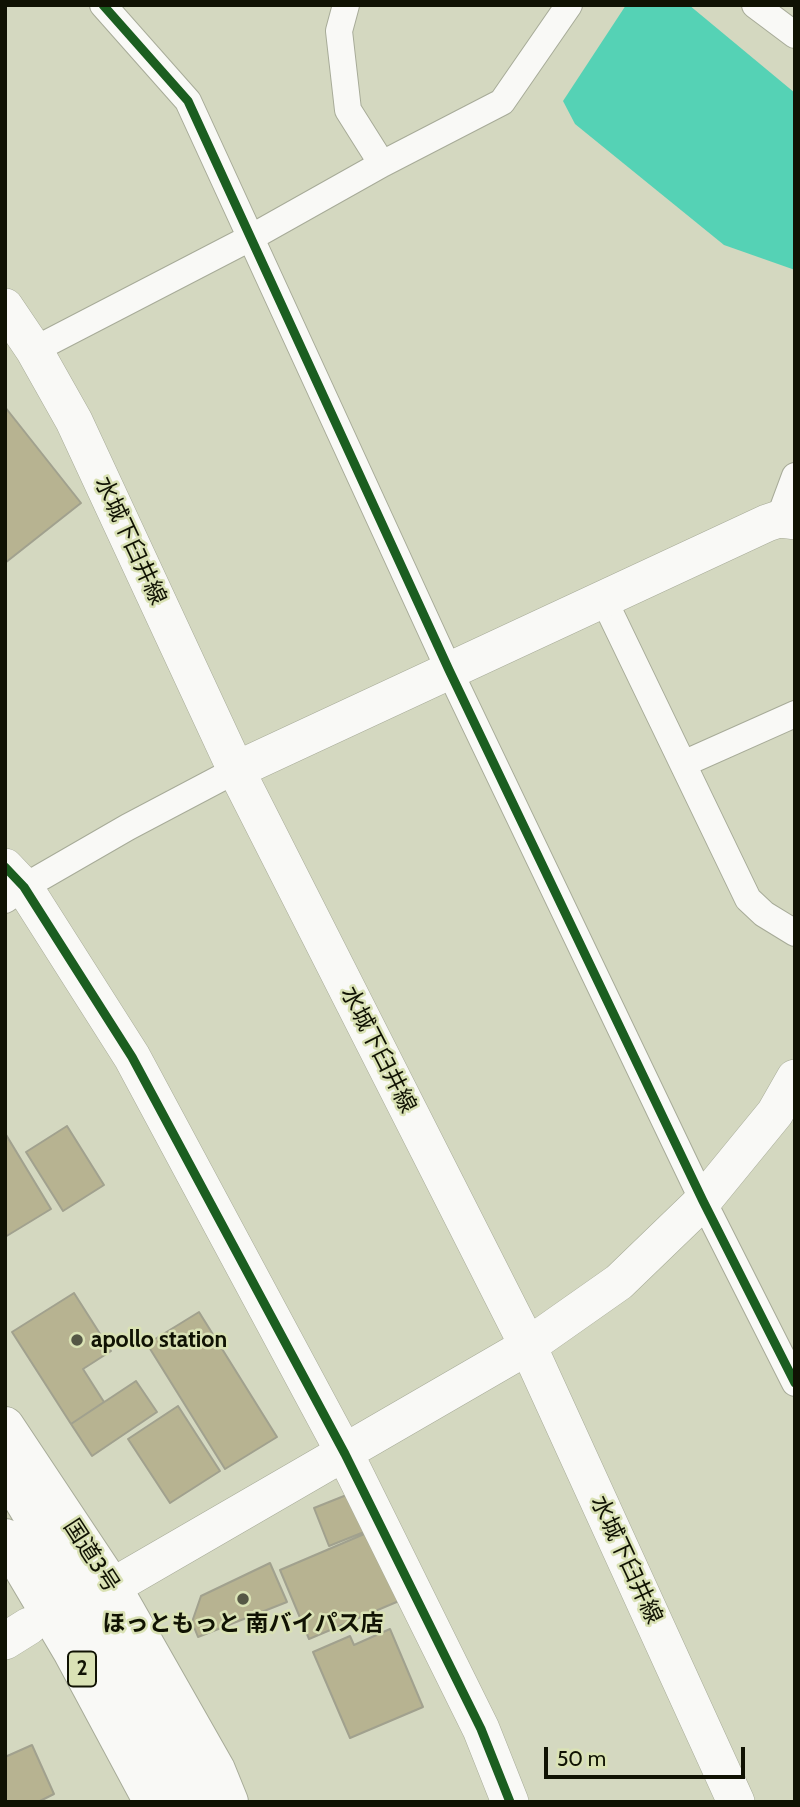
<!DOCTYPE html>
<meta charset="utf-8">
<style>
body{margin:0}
#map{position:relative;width:800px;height:1807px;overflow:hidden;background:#d4d8c0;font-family:Cabin,sans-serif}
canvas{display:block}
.frame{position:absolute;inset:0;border:7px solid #101203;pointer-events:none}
.scale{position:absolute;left:544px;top:1747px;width:201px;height:32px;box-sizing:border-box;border:4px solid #101203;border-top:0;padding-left:9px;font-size:21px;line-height:24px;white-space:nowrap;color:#101203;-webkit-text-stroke:5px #dae2b5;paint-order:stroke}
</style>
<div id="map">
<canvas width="800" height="1807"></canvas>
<div class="frame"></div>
<div class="scale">50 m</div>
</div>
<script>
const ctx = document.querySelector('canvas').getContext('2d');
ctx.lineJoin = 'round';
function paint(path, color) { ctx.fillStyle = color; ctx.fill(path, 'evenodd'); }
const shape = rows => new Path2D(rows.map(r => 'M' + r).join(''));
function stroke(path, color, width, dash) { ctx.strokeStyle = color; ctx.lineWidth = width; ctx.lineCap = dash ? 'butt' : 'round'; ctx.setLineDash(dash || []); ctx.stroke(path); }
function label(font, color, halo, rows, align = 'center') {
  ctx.font = font + ' Cabin,"Noto Sans JP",sans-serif'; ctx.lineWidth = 5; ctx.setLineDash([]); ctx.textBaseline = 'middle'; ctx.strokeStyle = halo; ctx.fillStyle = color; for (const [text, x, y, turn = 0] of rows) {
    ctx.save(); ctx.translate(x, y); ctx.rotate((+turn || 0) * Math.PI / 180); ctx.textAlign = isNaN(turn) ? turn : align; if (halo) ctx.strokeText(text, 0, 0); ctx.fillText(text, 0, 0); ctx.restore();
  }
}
const water = shape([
 [626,5,689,5,795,93,795,270,724,245,575,124,563,101]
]);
const building = shape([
 [5,407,81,503,5,563,5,407],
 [67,1126,104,1185,63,1211,26,1152,67,1126],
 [5,1133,51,1209,5,1237,5,1133],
 [74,1293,111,1351,83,1369,104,1402,71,1424,12,1332,74,1293],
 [199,1312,277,1437,225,1469,147,1344,199,1312],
 [136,1381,157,1412,92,1456,71,1424,136,1381],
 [178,1406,220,1471,170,1503,128,1439,178,1406],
 [349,1494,364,1532,329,1546,314,1508,349,1494],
 [369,1532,399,1601,309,1639,280,1570,369,1532],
 [270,1563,287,1602,198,1637,192,1622,201,1596,270,1563],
 [390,1629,423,1707,350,1738,313,1652,350,1636,354,1645,390,1629],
 [32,1745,54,1794,38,1802,5,1802,5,1757,32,1745]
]);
const street = shape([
 [103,5,188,101,449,670,703,1201,795,1383],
 [346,5,339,31,348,110,382,164],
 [755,5,795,35],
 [34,350,252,237,382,164,502,102,569,5],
 [779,519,795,476],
 [603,598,748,899,764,914,795,933],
 [683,764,795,714],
 [5,900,24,887,128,827,236,770]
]);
const secondary = shape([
 [5,307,34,350,74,421,236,770,528,1346,736,1802],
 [236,770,767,523,779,519,795,521],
 [5,867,24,887,132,1057,345,1454,481,1729,510,1802],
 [112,1587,528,1346,619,1282,703,1201,775,1113,795,1078],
 [5,1641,29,1626]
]);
const highway = shape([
 [5,1426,112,1587,216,1770,229,1802],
 [10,1478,103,1632,191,1802],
 [5,1538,72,1651,153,1802]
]);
const cycleway = shape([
 [103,5,188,101,449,670,703,1201,795,1383],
 [5,867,24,887,132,1057,345,1454,481,1729,510,1802]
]);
const markers = [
 [77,1340,7,"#555745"],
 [243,1599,7,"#555745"]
];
const shields = [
 [82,1669,28]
];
const shieldNames = [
 ["2",82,1669]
];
const streetNames = [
 ["水城下臼井線",130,541,65],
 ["水城下臼井線",378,1050,63],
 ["国道3号",91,1556,57],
 ["水城下臼井線",626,1560,65]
];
const poiNames = [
 ["apollo station",91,1340],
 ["ほっともっと 南バイパス店",243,1624,"center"]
];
paint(water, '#55d2b5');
paint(building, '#b7b391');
stroke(building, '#a1a18e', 2);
stroke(street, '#a7ab98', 28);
stroke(secondary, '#a7ab98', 38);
stroke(highway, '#a7ab98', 40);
stroke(street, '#f9f9f6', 26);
stroke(secondary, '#f9f9f6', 37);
stroke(highway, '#f9f9f6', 38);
stroke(cycleway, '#1b5e20', 9);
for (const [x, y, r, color] of markers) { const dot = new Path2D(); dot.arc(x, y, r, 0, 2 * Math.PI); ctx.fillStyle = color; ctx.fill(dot); stroke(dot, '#dae2b5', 2.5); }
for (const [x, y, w] of shields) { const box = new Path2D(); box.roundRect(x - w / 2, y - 17.5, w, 35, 5); ctx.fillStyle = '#dae2b5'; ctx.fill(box); stroke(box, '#101203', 2); }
label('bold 21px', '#101203', null, shieldNames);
label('23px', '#101203', '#dae2b5', streetNames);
label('bold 23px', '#101203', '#dae2b5', poiNames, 'left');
</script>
